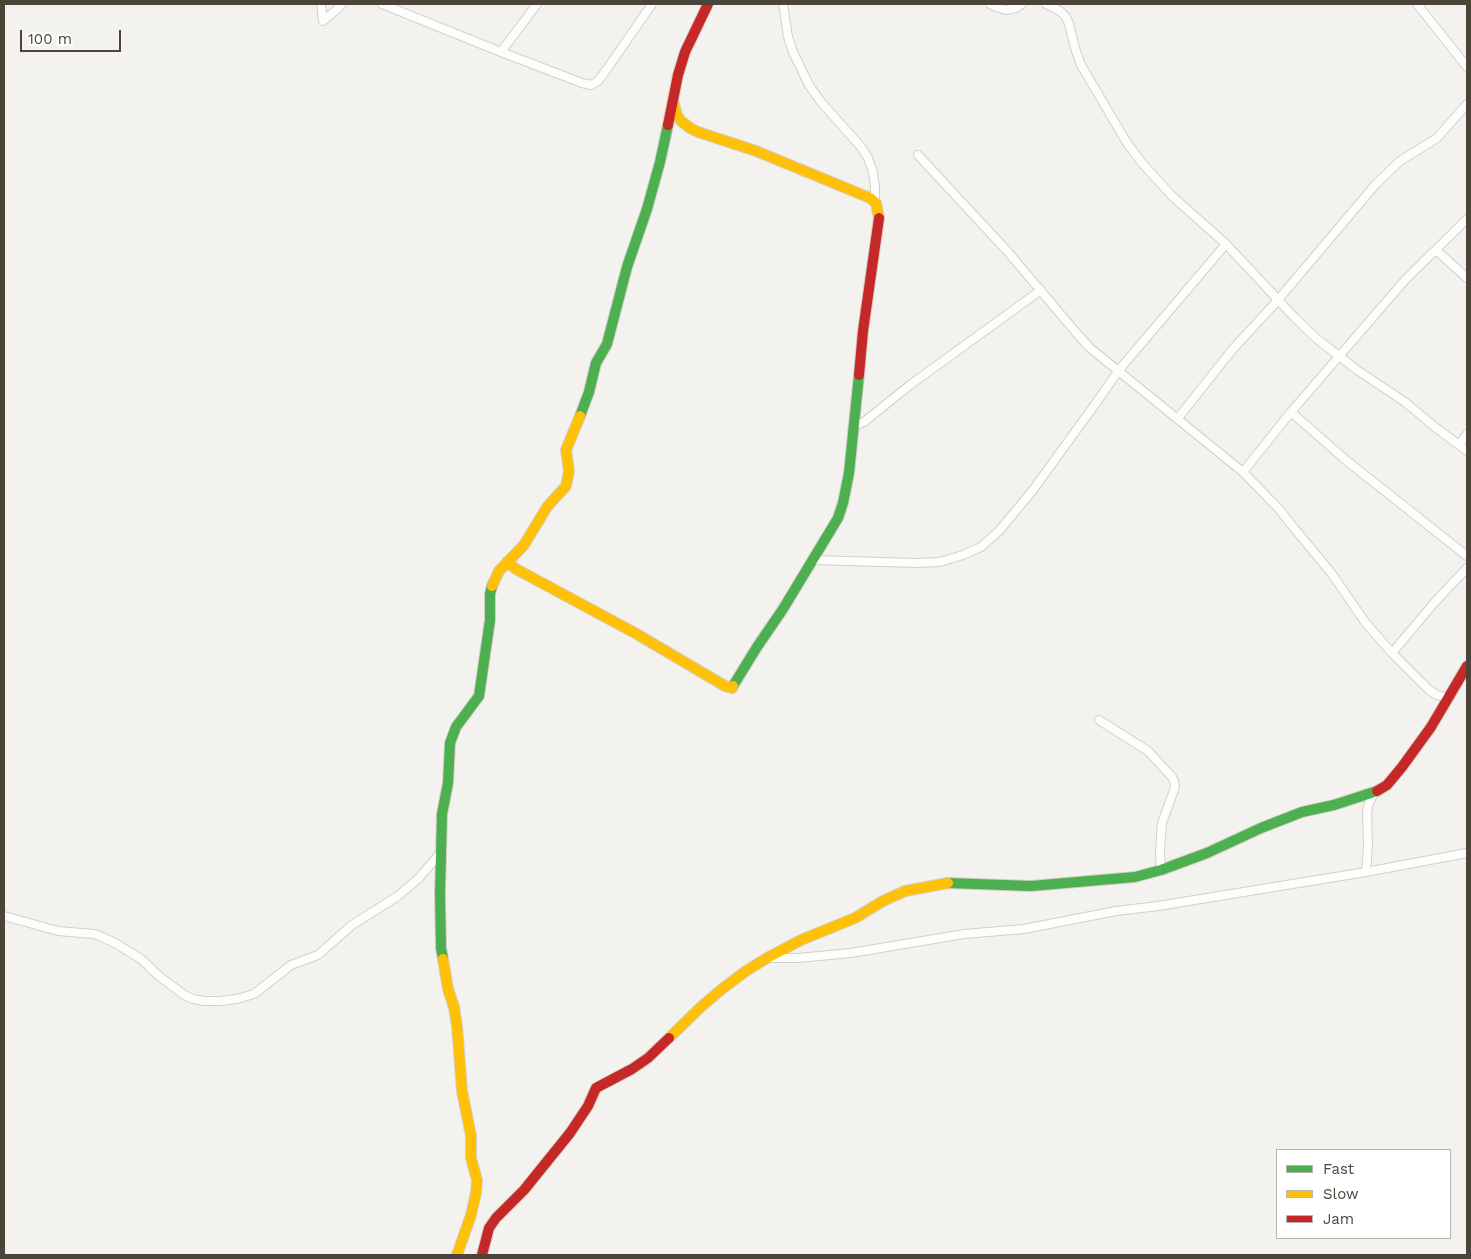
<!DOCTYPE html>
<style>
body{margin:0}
#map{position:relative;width:1471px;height:1259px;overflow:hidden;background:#f4f2ee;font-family:"Work Sans",sans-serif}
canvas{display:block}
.frame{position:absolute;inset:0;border:5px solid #4b4439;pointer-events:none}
.legend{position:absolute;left:1276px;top:1149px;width:175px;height:90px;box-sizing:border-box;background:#fff;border:1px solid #b7b4b0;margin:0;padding:6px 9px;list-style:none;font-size:15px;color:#4b4439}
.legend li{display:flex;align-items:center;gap:10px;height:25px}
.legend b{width:25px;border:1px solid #b7b4b0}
.scale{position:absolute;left:20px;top:30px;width:101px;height:22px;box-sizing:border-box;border:2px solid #4b4439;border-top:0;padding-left:6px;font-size:15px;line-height:18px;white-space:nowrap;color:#4b4439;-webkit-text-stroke:4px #fff;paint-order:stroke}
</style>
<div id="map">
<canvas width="1471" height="1259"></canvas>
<div class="frame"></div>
<ul class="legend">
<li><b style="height:6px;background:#4caf50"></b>Fast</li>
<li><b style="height:6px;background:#ffc107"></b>Slow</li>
<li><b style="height:6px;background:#c62828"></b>Jam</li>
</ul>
<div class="scale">100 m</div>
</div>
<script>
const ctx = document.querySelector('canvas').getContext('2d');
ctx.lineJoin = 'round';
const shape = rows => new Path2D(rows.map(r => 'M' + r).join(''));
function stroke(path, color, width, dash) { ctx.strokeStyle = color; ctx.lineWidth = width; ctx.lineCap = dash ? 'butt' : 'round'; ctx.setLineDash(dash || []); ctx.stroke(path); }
const street = shape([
 [321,4,323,21,335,11,342,4],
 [382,4,501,52,582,83,591,85,598,81,607,69,652,4],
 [783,4,788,37,793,52,809,85,821,102,861,147,868,158,873,172,875,187,875,201],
 [990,4,994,6,1006,10,1016,8,1022,4],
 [1046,4,1060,11,1066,17,1069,24,1075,48,1081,65,1127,143,1142,163,1172,196,1226,244,1295,318,1317,339,1357,370,1405,402,1435,427,1467,451],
 [1417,4,1467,67],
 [501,52,537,4],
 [918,155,1008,252,1079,336,1090,348,1243,472,1279,509,1294,528,1332,574,1365,622,1392,653,1429,690,1437,695,1448,698],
 [1436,250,1467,278],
 [1291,412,1347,461,1467,556],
 [1178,418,1232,350,1278,300,1375,185,1400,161,1437,138,1467,104],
 [853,426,864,422,910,385,1041,290],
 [1459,445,1467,434],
 [1243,472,1291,412,1405,280,1467,219],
 [812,560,917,563,940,562,963,555,981,547,999,531,1033,490,1096,403,1119,370,1226,244],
 [1392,653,1434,603,1467,568],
 [1099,720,1148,751,1172,777,1174,781,1175,786,1174,790,1162,823,1160,852,1161,870],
 [1366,872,1368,845,1367,812,1369,803,1374,793],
 [4,916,58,931,94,934,102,937,115,943,141,959,160,977,175,988,184,995,193,999,204,1001,220,1001,237,999,254,994,291,965,318,955,352,925,398,896,419,878,442,851],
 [769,958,798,958,851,953,964,934,1024,929,1116,911,1158,906,1366,872,1467,853]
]);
const fast = shape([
 [580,416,589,392,596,363,607,344,627,267,647,209,660,162,668,125],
 [733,686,757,647,783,609,838,518,843,503,849,473,859,375],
 [948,883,1031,886,1135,877,1161,870,1207,853,1261,828,1302,812,1334,805,1377,791],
 [443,959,441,948,440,894,442,814,448,783,450,743,456,727,479,696,490,620,490,594,492,586]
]);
const slow = shape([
 [673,101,677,115,681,121,690,128,698,132,756,151,870,198,876,203,879,218],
 [507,562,516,569,635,633,725,686,732,688,733,686],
 [492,586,499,571,524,545,547,507,566,486,569,471,566,450,580,416],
 [443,959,448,989,454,1007,457,1026,462,1091,471,1136,471,1158,477,1180,476,1193,471,1215,457,1255],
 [669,1038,702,1006,722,989,746,971,767,958,801,940,855,918,883,901,905,891,948,883]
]);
const jam = shape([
 [668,125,678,75,685,52,708,4],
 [859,375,863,331,879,218],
 [1377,791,1387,785,1402,767,1431,727,1467,666],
 [482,1255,489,1228,496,1218,524,1190,570,1133,588,1106,596,1088,632,1069,648,1058,669,1038]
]);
stroke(street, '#d2d0cb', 10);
stroke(fast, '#d3cfc5', 12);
stroke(slow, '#d3cfc5', 12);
stroke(jam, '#d3cfc5', 12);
stroke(street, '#fdfdfc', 8);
stroke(fast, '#4caf50', 10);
stroke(slow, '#ffc107', 10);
stroke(jam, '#c62828', 10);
</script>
